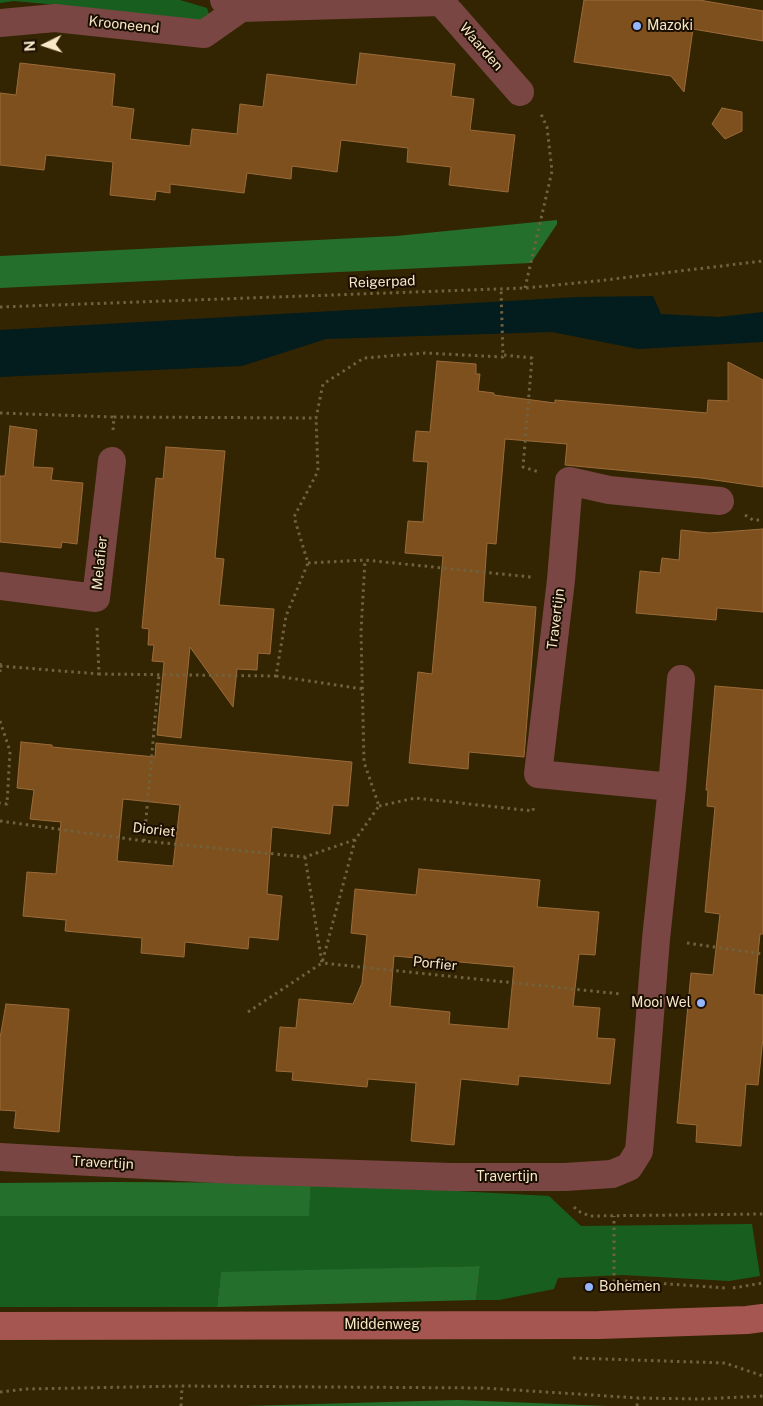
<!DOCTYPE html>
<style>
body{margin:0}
#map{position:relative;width:763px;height:1406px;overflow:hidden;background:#332502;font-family:"Public Sans",sans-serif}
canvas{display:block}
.north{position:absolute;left:20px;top:20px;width:50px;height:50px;-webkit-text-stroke:4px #190e00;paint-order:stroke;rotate:266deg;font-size:14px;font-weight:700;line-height:20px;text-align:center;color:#f8e8c8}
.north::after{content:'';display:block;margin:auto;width:18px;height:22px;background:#f8e8c8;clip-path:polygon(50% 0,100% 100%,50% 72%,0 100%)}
</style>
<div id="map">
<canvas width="763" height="1406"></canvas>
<div class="north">N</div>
</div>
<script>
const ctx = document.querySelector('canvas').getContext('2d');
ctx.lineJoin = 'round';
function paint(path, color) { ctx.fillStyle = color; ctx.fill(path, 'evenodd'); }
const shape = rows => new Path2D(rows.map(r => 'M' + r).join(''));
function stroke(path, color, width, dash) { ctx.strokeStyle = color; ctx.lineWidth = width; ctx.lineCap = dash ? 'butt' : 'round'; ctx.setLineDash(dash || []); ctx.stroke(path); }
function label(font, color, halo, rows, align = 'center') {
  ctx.font = font + ' "Public Sans",sans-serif'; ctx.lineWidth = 4; ctx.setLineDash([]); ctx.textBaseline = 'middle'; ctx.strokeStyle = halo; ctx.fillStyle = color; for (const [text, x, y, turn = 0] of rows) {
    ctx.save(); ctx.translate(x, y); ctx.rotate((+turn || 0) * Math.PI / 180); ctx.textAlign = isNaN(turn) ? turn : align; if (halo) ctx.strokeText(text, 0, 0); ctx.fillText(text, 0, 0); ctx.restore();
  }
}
const green = shape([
 [0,0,180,0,207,8,210,17,199,25,79,7,14,1,0,3],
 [311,1183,549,1196,581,1226,752,1224,760,1276,729,1281,623,1275,558,1278,554,1289,499,1300,476,1300,480,1266,221,1273,217,1307,0,1307,0,1216,308,1216]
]);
const forest = shape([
 [557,220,557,224,531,263,0,288,0,256,396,236],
 [113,1182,311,1183,309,1216,0,1216,0,1183],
 [480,1266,476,1300,217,1307,221,1272],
 [458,1400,608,1406,197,1406,246,1406]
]);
const water = shape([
 [653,296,661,314,719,317,763,312,763,342,638,349,552,332,326,339,242,366,0,377,0,330,578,297]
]);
const building = shape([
 [584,0,699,0,763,11,763,41,693,29,684,92,671,76,574,62,584,0],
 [360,53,455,64,451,96,474,99,470,130,515,135,508,192,449,185,451,167,407,162,408,148,341,140,337,172,292,166,291,179,247,173,244,193,170,184,170,193,156,191,155,200,110,195,113,162,46,155,44,170,0,165,0,93,16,95,20,63,115,74,112,106,134,109,130,139,190,146,192,129,237,134,240,104,263,107,267,74,356,85,360,53],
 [722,108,742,112,742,131,725,139,712,124,722,108],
 [437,361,476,364,476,374,480,374,478,391,494,393,494,395,555,403,555,400,707,413,708,400,728,401,728,362,763,380,763,487,701,478,565,465,567,444,505,439,496,544,487,543,483,602,536,607,524,757,469,752,468,769,409,763,418,672,432,674,443,556,405,553,408,521,423,522,428,462,413,461,416,431,430,432,437,361],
 [10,426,37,430,33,467,53,468,51,480,83,483,77,544,62,542,61,548,0,542,0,476,5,476,10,426],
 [166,447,225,451,215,558,224,559,219,605,274,609,270,654,258,653,257,670,237,669,233,707,190,647,181,738,157,735,164,662,152,661,154,645,148,645,149,629,142,628,156,478,163,479,166,447],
 [763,529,763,612,717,608,716,620,636,613,640,571,660,573,662,558,679,560,681,530,709,533,763,529],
 [715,686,763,690,763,934,760,934,754,994,763,995,763,1038,758,1085,746,1084,741,1146,696,1142,697,1125,677,1123,691,973,713,975,720,914,705,912,715,807,707,806,708,790,706,790,715,686],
 [21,742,52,745,52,747,155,757,156,743,352,762,348,806,333,805,330,834,272,827,267,894,282,896,278,940,249,937,248,949,185,942,184,957,141,953,142,938,65,931,66,920,23,916,27,872,56,874,61,822,30,819,34,790,17,788,21,742],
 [123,799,180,805,173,866,117,861,123,799],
 [419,869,540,880,537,907,599,912,595,955,579,954,573,1006,600,1008,597,1038,615,1039,610,1084,519,1076,518,1085,461,1079,454,1145,411,1141,416,1083,368,1079,367,1087,292,1080,293,1072,276,1071,280,1027,296,1028,299,999,353,1004,362,983,367,935,351,933,355,889,416,895,419,869],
 [394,956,514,967,508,1029,449,1024,450,1012,390,1006,394,956],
 [6,1004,69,1009,59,1132,14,1128,16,1111,0,1110,0,1038,6,1004]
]);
const path = shape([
 [525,288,552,171,547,127,541,114],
 [0,307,525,288,597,281,763,261],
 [504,355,532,358,523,467,539,472],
 [0,413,114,417],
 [113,430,114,417,316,418,323,384,364,358,425,353,503,357,501,289],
 [745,515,753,520,763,520],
 [308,563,365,560,531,577],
 [97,628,99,674,276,676,286,616,308,563,294,517,318,471,316,418],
 [0,663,0,672],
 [0,666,99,674],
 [276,676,363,689],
 [0,721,10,751,7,804,0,803],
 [379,806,415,798,533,811,534,804],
 [0,821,144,841,305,857,354,840],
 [144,841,159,675],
 [305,857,322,963,621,994],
 [687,943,763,954],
 [248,1012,322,963,355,840,379,806,364,762,361,631,365,560],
 [574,1207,578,1211,590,1216,763,1214],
 [625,1281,726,1288],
 [614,1282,614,1216],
 [733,1288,763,1283],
 [573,1358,725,1363,763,1376],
 [0,1392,26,1389,182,1386,484,1388,638,1398,701,1399,763,1396],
 [181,1406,182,1386],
 [637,1406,638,1398]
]);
const street = shape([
 [224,0,241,8,441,2,444,0],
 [441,2,520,92],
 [0,23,55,18,204,34,241,8],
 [0,586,96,598,112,461],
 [681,679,672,787,538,774,561,580,569,481,609,490,720,501],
 [0,1157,235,1170,451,1177,565,1177,612,1174,629,1167,639,1151,641,1128,656,939,672,787]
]);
const secondary = shape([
 [0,1326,599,1325,747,1320,763,1318]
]);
const markers = [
 [637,26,5,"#95b6fd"],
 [701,1003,5,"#95b6fd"],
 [589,1287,5,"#95b6fd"]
];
const streetNames = [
 ["Krooneend",124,25,6],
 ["Waarden",481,47,49],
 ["Reigerpad",382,282,-2],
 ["Melafier",100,563,-84],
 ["Travertijn",556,619,-83],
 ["Dioriet",154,830,6],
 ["Porfier",435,964,6],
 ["Travertijn",103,1163,3],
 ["Travertijn",507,1177],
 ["Middenweg",382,1325]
];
const poiNames = [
 ["Mazoki",647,26],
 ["Mooi Wel",691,1003,"right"],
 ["Bohemen",599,1287]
];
paint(green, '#185f1f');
paint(forest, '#256f2c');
paint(water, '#031c1e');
paint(building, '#7e501d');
stroke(building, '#9b6b3a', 1);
stroke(path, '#70613f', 3, [2.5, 4]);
stroke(street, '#794643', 28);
stroke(secondary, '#a65651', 28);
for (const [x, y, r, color] of markers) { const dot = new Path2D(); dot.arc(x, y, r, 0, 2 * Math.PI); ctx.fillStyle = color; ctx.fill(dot); stroke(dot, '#190e00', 2); }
label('14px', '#f8e8c8', '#190e00', streetNames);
label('14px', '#f8e8c8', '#190e00', poiNames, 'left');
</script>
